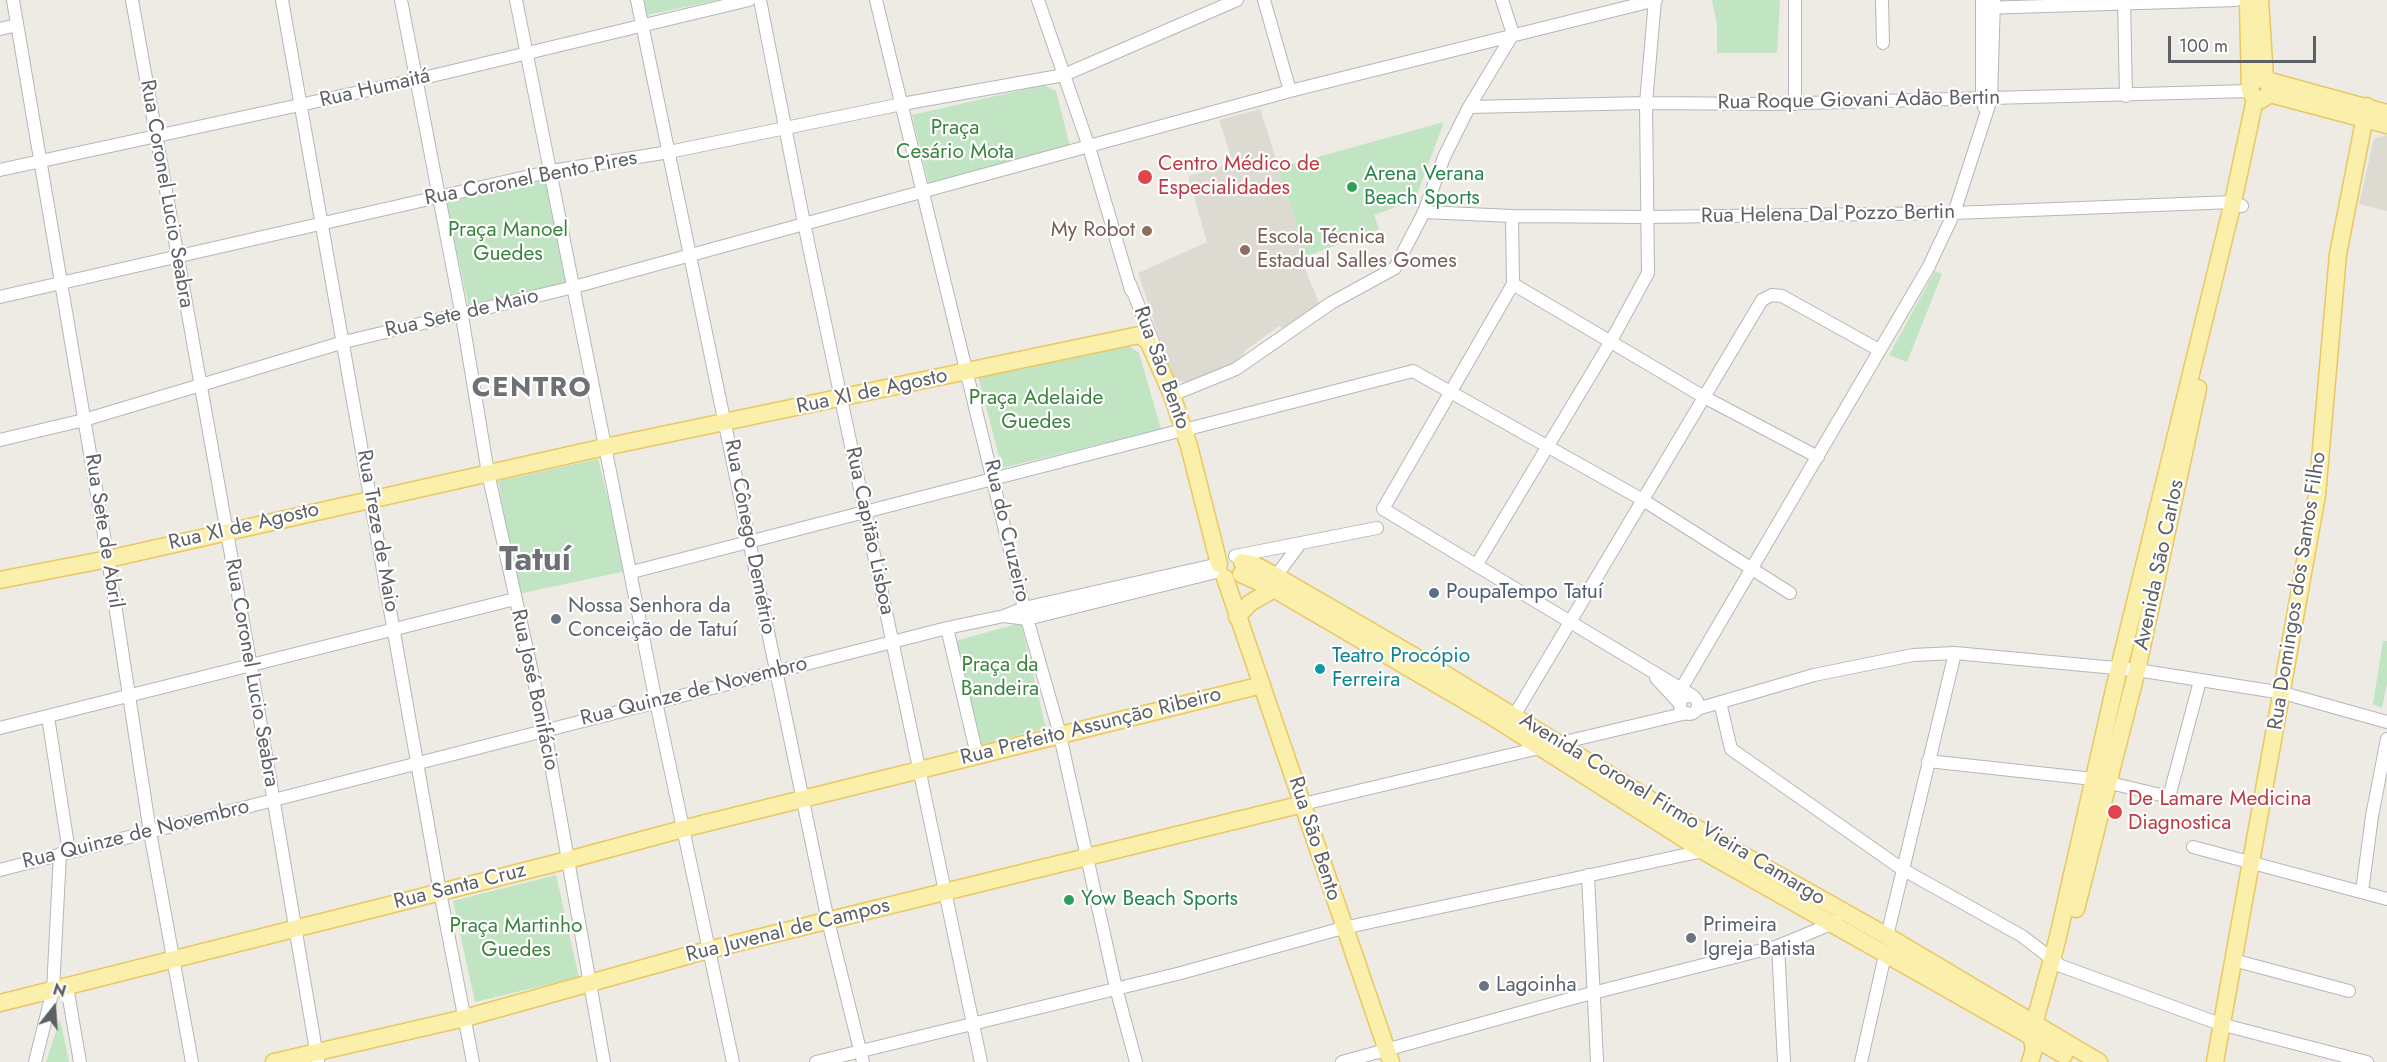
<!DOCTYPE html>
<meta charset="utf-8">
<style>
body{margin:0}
#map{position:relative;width:2387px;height:1062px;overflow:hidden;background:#edebe3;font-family:Jost,sans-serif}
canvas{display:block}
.north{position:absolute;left:24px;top:978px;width:60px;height:60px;-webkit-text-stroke:4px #fff;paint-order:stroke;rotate:17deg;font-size:16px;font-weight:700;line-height:24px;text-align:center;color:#5c5f63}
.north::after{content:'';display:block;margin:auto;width:21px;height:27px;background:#5c5f63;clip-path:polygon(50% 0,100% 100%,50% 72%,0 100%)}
.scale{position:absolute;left:2168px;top:36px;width:148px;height:27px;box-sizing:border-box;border:3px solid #5c5f63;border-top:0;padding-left:8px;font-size:18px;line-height:21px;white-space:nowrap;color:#5c5f63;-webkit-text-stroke:4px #fff;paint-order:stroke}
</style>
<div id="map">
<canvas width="2387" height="1062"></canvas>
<div class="north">N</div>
<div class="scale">100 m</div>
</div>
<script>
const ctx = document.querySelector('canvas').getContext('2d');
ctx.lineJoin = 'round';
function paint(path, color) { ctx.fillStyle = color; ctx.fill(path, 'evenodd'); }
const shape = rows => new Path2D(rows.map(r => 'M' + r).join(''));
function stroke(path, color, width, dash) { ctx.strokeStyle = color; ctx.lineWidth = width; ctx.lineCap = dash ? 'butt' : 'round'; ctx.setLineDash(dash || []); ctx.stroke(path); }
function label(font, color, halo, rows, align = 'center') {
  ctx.font = font + ' Jost,sans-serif'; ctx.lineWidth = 4.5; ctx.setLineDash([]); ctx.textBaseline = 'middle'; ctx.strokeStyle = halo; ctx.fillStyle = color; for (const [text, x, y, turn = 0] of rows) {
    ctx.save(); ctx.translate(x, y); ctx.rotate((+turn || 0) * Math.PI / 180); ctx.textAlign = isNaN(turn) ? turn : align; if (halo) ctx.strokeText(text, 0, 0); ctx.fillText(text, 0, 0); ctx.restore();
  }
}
const education = shape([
 [1260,109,1294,215,1303,264,1320,305,1283,328,1279,326,1246,350,1235,366,1190,383,1173,379,1138,273,1207,242,1188,176,1233,163,1219,120],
 [2387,135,2387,211,2359,204,2374,139]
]);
const green = shape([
 [644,0,718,0,647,15],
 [1712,0,1780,0,1777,53,1717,53,1717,24],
 [1044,85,1056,91,1070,146,929,185,912,115],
 [1444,122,1415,200,1374,215,1379,229,1302,258,1294,215,1278,168],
 [547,179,569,284,469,308,446,202],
 [1935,271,1942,274,1907,362,1889,355],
 [1127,345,1139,353,1161,429,1002,468,978,376],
 [598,459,626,571,518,594,498,481],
 [1021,623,1046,728,980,745,955,641],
 [2383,641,2387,641,2387,683,2382,708,2373,704],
 [556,875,579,977,475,1002,453,901],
 [60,1019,69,1062,46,1062]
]);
const minor = shape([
 [13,0,108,559,150,832,192,1062],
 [132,0,251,667,318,1062],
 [282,0,440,892,473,1062],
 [401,0,462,316,488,473,545,731,604,1062],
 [516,0,656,702,733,1062],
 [637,0,828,921,863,1062],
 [760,0,804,223,981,1062],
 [876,0,1024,608,1059,731,1116,988,1136,1062],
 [1038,0,1089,147,1131,290],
 [1264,0,1290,91],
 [1795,0,1795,104],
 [1882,0,1883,43],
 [2124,0,2126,96],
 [1982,2,1982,100,1984,107],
 [1983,8,2236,0],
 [0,29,17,25],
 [1469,107,1646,103,1769,104,2250,91],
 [0,170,415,80,749,0],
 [1424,212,1512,216,1647,217,1954,213,2233,202,2242,206],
 [1512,216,1513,284],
 [1130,284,1155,347],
 [1513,284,1383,509,1693,696],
 [1513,284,1704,397,1818,457],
 [0,297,552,171,669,152,902,104,1064,75,1237,0],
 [1170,389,1172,395,1236,369,1331,303,1395,268,1424,212,1444,157,1469,107,1513,34,1502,0],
 [1184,430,1413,371,1643,500,1790,593],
 [0,440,84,420,344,342,574,287,1290,91,1656,0],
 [1235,556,1377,528],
 [1477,564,1611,341,1648,273,1646,103,1655,0],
 [632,572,1175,432],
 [1275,583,1276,576,1299,545],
 [1004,616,1027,619,1220,571],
 [947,628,977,755],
 [1656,678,1680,704],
 [1681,689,1928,268,1954,213,1991,99,1994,0],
 '1680 705a9 9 0 1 1 18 0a9 9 0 1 1-18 0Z',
 [1720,702,1731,749,1902,869,2022,936,2061,966,2220,1024,2367,1062],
 [1697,709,1814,675,1913,655,1955,653,2137,670,2283,693,2387,722],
 [1514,716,1762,300,1772,295,1782,296,1879,350],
 [48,717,69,852],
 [0,728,515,599],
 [1928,761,2093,779,2169,797,2200,681],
 [1303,804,1687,713],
 [2193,847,2387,899],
 [0,870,947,628,1004,616,1024,608,1219,564],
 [1588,875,1597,1062],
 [2362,892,2372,816,2387,739],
 [1887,936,1955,653],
 [1778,946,1784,1062],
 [2233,960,2349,991],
 [67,987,80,1062],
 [35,1062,53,990,60,854],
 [816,1062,1181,973,1343,928,1703,851,1706,848],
 [1342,1062,1577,997,1778,946,1836,922],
 [1861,1062,1885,955]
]);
const major = shape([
 [2248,0,2250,91,2255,99,2261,100,2270,94,2271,89,2266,80,2260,78,2252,83],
 [2260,0,2265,79],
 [2266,80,2387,113],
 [2270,94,2387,125],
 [1139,335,1148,341,1172,395,1189,446,1219,564],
 [1242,562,1253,564,1276,576,1445,674,1713,838,1887,936,2099,1062],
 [1241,574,1274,589,1491,716,1703,851,2064,1055],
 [1225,578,1391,1062],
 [0,580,108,559,605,447,1139,335],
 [1237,617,1250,603,1274,589],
 [2076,909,2137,670,2198,388],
 [0,1003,568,860,690,827,1262,685],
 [274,1062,465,1018,708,950,1303,804],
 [2030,1062,2034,1049,2031,1035,2057,941,2119,668,2233,202,2255,99],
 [2215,1062,2317,495,2338,254,2367,106]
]);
const markers = [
 [1145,177,8,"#e0444e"],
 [1352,187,6,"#2e9e5b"],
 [1147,231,6,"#8d6e63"],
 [1245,250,6,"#8d6e63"],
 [1434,593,6,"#5c6f8a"],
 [556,619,6,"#6b7280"],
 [1320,669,6,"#0f9aa8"],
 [2115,812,8,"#e0444e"],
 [1069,900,6,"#2e9e5b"],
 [1691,938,6,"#6b7280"],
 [1484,986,6,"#6b7280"]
];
const streetNames = [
 ["Rua Humaitá",375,89,-13],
 ["Rua Roque Giovani Adão Bertin",1859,101,-1],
 ["Rua Coronel Bento Pires",531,179,-11],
 ["Rua Coronel Lucio Seabra",166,194,80],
 ["Rua Helena Dal Pozzo Bertin",1828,215,-1],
 ["Rua Sete de Maio",462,314,-13],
 ["Rua São Bento",1161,368,70],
 ["Rua XI de Agosto",872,392,-12],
 ["Rua XI de Agosto",244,527,-13],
 ["Rua Sete de Abril",103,531,81],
 ["Rua Treze de Maio",377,531,80],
 ["Rua Capitão Lisboa",869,531,78],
 ["Rua do Cruzeiro",1006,531,77],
 ["Rua Cônego Demétrio",749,537,79],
 ["Avenida São Carlos",2160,565,-78],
 ["Rua Domingos dos Santos Filho",2298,591,-81],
 ["Rua Coronel Lucio Seabra",251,673,80],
 ["Rua José Bonifácio",534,690,78],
 ["Rua Quinze de Novembro",694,692,-14],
 ["Rua Prefeito Assunção Ribeiro",1091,727,-14],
 ["Avenida Coronel Firmo Vieira Camargo",1672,810,31],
 ["Rua Quinze de Novembro",136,835,-14],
 ["Rua São Bento",1314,839,72],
 ["Rua Santa Cruz",460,887,-14],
 ["Rua Juvenal de Campos",788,931,-14]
];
const parkNames = [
 ["Praça",955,129],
 ["Cesário Mota",955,153],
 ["Praça Manoel",508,231],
 ["Guedes",508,255],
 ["Praça Adelaide",1036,399],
 ["Guedes",1036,423],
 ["Praça da",1000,666],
 ["Bandeira",1000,690],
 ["Praça Martinho",516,927],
 ["Guedes",516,951]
];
const healthNames = [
 ["Centro Médico de",1158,165],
 ["Especialidades",1158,189],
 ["De Lamare Medicina",2128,800],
 ["Diagnostica",2128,824]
];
const leisureNames = [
 ["Arena Verana",1364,175],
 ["Beach Sports",1364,199],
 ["Yow Beach Sports",1081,900]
];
const educationNames = [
 ["My Robot",1135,231],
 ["Escola Técnica",1257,238,"left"],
 ["Estadual Salles Gomes",1257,262,"left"]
];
const serviceNames = [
 ["PoupaTempo Tatuí",1446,593]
];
const worshipNames = [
 ["Nossa Senhora da",568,607],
 ["Conceição de Tatuí",568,631],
 ["Primeira",1703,926],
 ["Igreja Batista",1703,950],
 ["Lagoinha",1496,986]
];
const cultureNames = [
 ["Teatro Procópio",1332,657],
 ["Ferreira",1332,681]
];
const districtNames = [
 ["CENTRO",532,389]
];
const townNames = [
 ["Tatuí",535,562]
];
paint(education, '#dddad2');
paint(green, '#c1e4c2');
stroke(minor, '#b4b6ba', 14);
stroke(major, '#eac760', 19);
stroke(minor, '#fff', 12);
stroke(major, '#fbf0ab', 16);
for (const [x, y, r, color] of markers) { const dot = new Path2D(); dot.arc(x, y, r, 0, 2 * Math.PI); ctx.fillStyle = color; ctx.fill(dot); stroke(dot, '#fff', 2); }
label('21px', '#5c5f63', '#fff', streetNames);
label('21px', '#3a843f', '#fff', parkNames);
label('21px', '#be3a42', '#fff', healthNames, 'left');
label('21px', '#27864d', '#fff', leisureNames, 'left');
label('21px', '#785e54', '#fff', educationNames, 'right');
label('21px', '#4e5e75', '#fff', serviceNames, 'left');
label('21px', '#5b616d', '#fff', worshipNames, 'left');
label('21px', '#0d838f', '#fff', cultureNames, 'left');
ctx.letterSpacing = '1.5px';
label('bold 27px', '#6d7175', '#fff', districtNames);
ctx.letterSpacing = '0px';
label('bold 33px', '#6d7175', '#fff', townNames);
</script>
